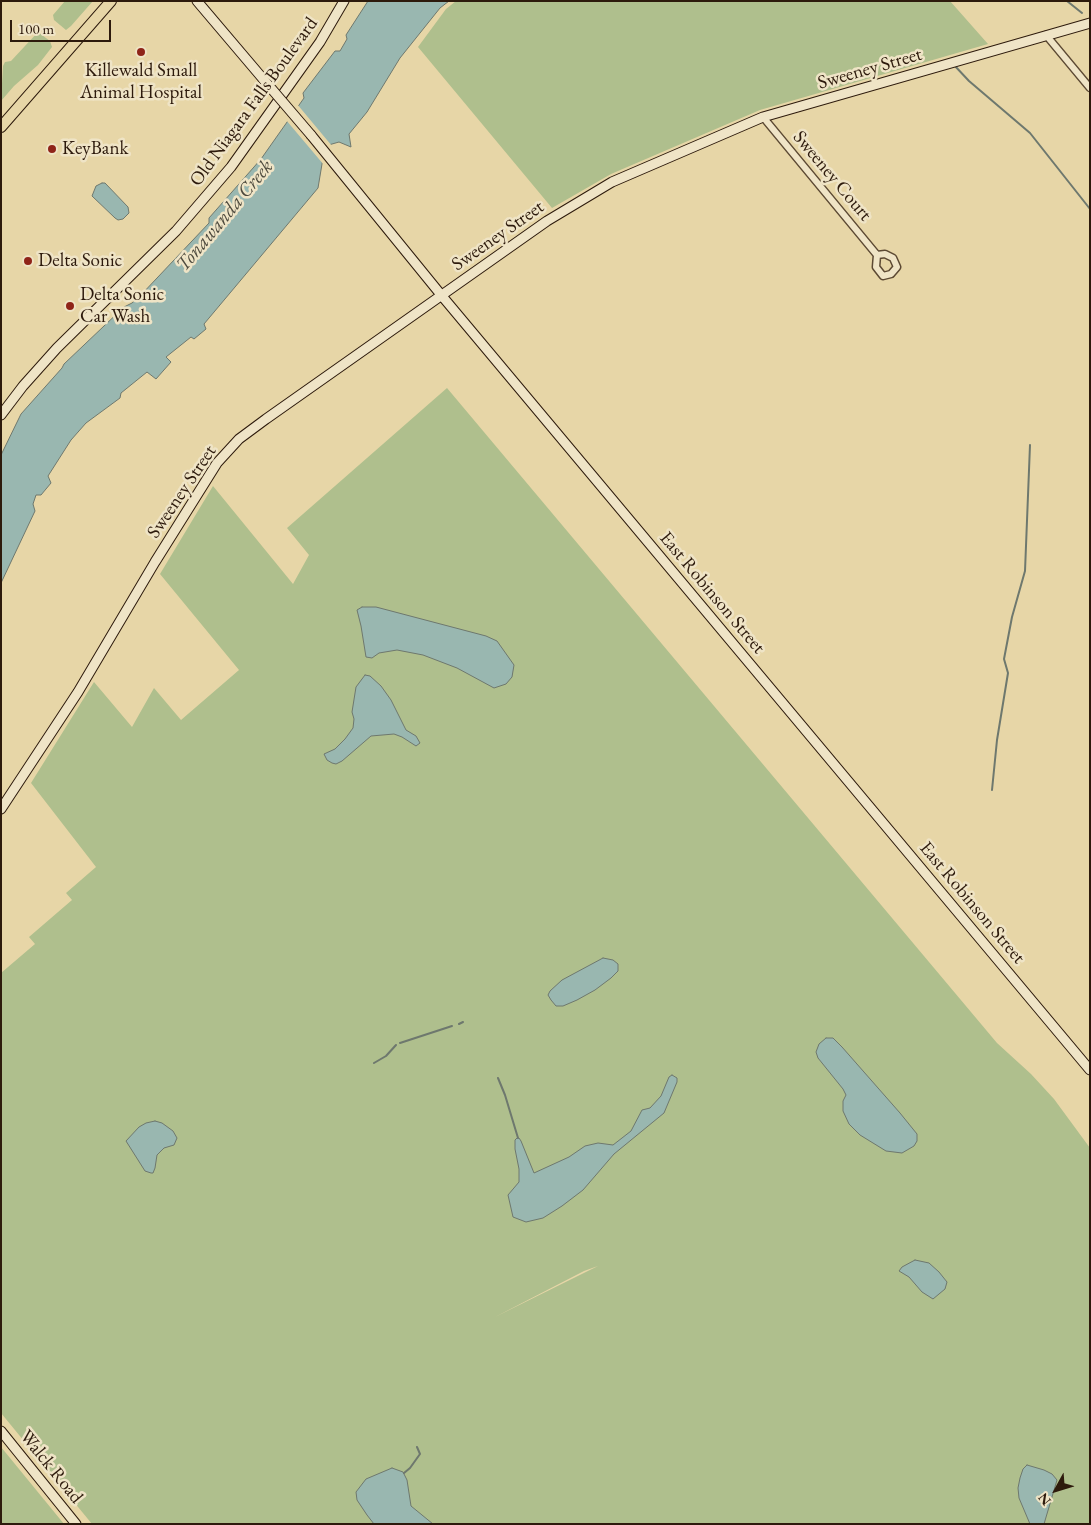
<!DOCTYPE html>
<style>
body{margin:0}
#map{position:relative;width:1091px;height:1525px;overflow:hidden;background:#e7d6a7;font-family:"EB Garamond",serif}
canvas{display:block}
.frame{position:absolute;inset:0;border:2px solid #2d1a0c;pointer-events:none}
.north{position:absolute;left:1031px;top:1465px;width:50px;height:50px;-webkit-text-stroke:4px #efe4c6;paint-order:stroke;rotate:231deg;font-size:14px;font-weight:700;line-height:20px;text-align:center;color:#2d1a0c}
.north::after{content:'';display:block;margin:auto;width:18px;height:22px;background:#2d1a0c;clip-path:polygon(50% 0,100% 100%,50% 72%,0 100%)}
.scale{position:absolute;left:10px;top:20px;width:101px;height:22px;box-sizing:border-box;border:2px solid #2d1a0c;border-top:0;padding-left:6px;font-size:15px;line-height:18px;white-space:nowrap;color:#2d1a0c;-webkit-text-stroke:4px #efe4c6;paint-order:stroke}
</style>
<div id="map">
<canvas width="1091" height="1525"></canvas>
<div class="frame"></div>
<div class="north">N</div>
<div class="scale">100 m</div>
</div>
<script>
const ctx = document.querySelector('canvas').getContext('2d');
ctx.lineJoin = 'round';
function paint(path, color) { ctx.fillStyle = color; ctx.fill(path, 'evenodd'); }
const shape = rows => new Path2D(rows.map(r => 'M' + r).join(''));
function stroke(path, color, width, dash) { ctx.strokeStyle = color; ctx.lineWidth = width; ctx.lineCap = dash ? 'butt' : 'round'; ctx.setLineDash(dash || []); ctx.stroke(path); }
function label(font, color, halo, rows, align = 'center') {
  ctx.font = font + ' "EB Garamond",serif'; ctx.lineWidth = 5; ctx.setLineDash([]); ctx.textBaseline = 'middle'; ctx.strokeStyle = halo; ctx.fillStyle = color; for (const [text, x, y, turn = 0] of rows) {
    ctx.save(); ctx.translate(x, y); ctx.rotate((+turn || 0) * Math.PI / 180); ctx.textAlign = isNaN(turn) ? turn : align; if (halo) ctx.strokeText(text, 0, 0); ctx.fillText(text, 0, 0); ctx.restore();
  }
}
const green = shape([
 [65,1,93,1,71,26,66,30,54,20,53,15],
 [456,1,950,1,988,44,760,110,611,174,552,208,418,47,446,9],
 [38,32,50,41,52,47,38,65,14,86,1,101,3,66,5,62,11,61],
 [447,388,997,1043,1031,1074,1054,1099,1090,1148,1090,1524,92,1524,1,1413,1,973,35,944,29,937,72,900,66,893,96,867,31,783,94,682,132,727,154,688,181,720,239,670,160,574,213,486,293,584,309,555,287,528],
 [598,1266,495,1317,584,1271],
 [1,1447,64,1524,1,1524]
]);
const water = shape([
 [368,1,449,1,440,8,400,58,367,112,349,134,351,147,339,142,325,146,318,188,204,324,206,329,194,339,191,337,166,357,171,362,156,379,147,372,121,393,120,398,86,423,71,440,48,476,51,483,41,495,36,495,33,504,35,511,1,583,1,455,21,414,62,368,64,364,124,307,132,303,140,296,209,223,209,218,261,159,304,98,303,93,335,51,340,51,347,39,346,35,368,1],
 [102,183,105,183,128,207,129,213,123,219,118,220,115,218,92,196,96,186,102,183],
 [362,607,376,607,486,636,497,641,514,665,512,677,506,684,494,688,457,668,423,655,397,650,379,653,372,658,366,657,361,626,357,610,362,607],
 [365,675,370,676,381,686,391,700,406,730,416,736,420,743,416,746,402,737,394,734,371,736,342,761,336,764,332,763,327,760,324,754,335,749,345,739,353,728,354,719,352,712,356,687,365,675],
 [603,958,613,960,618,964,618,971,611,978,595,990,577,1000,563,1006,556,1006,551,1000,548,995,550,991,562,980,603,958],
 [826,1038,833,1038,842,1047,900,1113,917,1134,917,1141,914,1146,902,1153,886,1151,860,1135,849,1124,843,1111,843,1101,846,1095,843,1089,818,1058,816,1052,819,1044,826,1038],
 [672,1075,677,1078,677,1082,664,1113,614,1154,583,1190,562,1206,543,1218,526,1222,513,1217,508,1195,519,1182,519,1169,515,1149,515,1140,517,1138,519,1138,521,1141,534,1173,569,1157,585,1146,598,1143,613,1145,631,1131,642,1110,650,1108,661,1096,669,1077,672,1075],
 [155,1121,162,1123,173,1131,177,1138,174,1145,164,1148,157,1155,155,1168,153,1173,151,1173,145,1171,126,1141,139,1127,146,1123,155,1121],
 [915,1260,929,1263,939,1272,947,1282,945,1289,933,1299,922,1292,909,1277,899,1271,902,1267,915,1260],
 [1027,1465,1044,1470,1052,1474,1057,1480,1044,1524,1030,1524,1019,1498,1018,1488,1020,1478,1023,1469,1027,1465],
 [392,1468,403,1472,407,1480,411,1506,433,1524,374,1524,367,1515,357,1500,356,1492,366,1479,392,1468]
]);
const pier = shape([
 [297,104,332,146,327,148,324,165,286,120]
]);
const stream = shape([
 [1067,1,1082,13],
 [954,65,969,81,1030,133,1090,209],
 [992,790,997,740,1008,673,1004,659,1012,617,1025,571,1030,445],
 [459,1024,463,1022],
 [400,1043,452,1026],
 [374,1063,386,1056,396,1045],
 [498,1078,505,1095,518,1138],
 [404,1473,410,1468,420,1454,417,1447]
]);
const street = shape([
 [1046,35,1090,88],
 [763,117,877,255,876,267,883,276,891,274,897,267,893,258,885,254,877,255]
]);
const secondary = shape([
 [197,1,264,80],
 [311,135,442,296,1090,1070],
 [1,415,23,386,57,348,176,231,231,167,320,42,344,1],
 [1,809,78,692,155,562,217,463,239,439,266,419,547,221,612,182,763,117,1090,23],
 [1,1431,76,1524]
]);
const primary = shape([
 [1,127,111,1]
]);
const secondaryBridge = shape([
 [264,80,311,135]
]);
const markers = [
 [141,52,5,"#8f2418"],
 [52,149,5,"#8f2418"],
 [28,261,5,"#8f2418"],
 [70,306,5,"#8f2418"]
];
const streetNames = [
 ["Sweeney Street",870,69,-16],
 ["Old Niagara Falls Boulevard",254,102,-54],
 ["Sweeney Court",832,176,50],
 ["Sweeney Street",498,236,-35],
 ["Sweeney Street",182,492,-56],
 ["East Robinson Street",712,593,50],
 ["East Robinson Street",972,903,50],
 ["Walck Road",51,1467,51]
];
const poiNames = [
 ["Killewald Small",141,71,"center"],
 ["Animal Hospital",141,93,"center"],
 ["KeyBank",62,149],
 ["Delta Sonic",38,261],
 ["Delta Sonic",80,295],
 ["Car Wash",80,317]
];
const waterNames = [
 ["Tonawanda Creek",225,216,-50]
];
paint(green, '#afbf8d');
paint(water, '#99b7b0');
stroke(water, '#6e786e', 1);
paint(pier, '#e7d6a7');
stroke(stream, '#6e786e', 2);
stroke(street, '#5c4933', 9);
stroke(secondary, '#2d1a0c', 11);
stroke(primary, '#2d1a0c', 12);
stroke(street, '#efe4c6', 6);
stroke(secondary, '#efe4c6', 9);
stroke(primary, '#e7d6a7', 10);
stroke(secondaryBridge, '#2d1a0c', 11, []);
stroke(secondaryBridge, '#efe4c6', 9);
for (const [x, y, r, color] of markers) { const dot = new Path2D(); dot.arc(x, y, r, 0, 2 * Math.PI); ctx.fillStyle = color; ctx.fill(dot); stroke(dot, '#efe4c6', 2); }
label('19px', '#2d1a0c', '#efe4c6', streetNames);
label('19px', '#2d1a0c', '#efe4c6', poiNames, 'left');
label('italic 20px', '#4d493d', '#efe4c6', waterNames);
</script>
